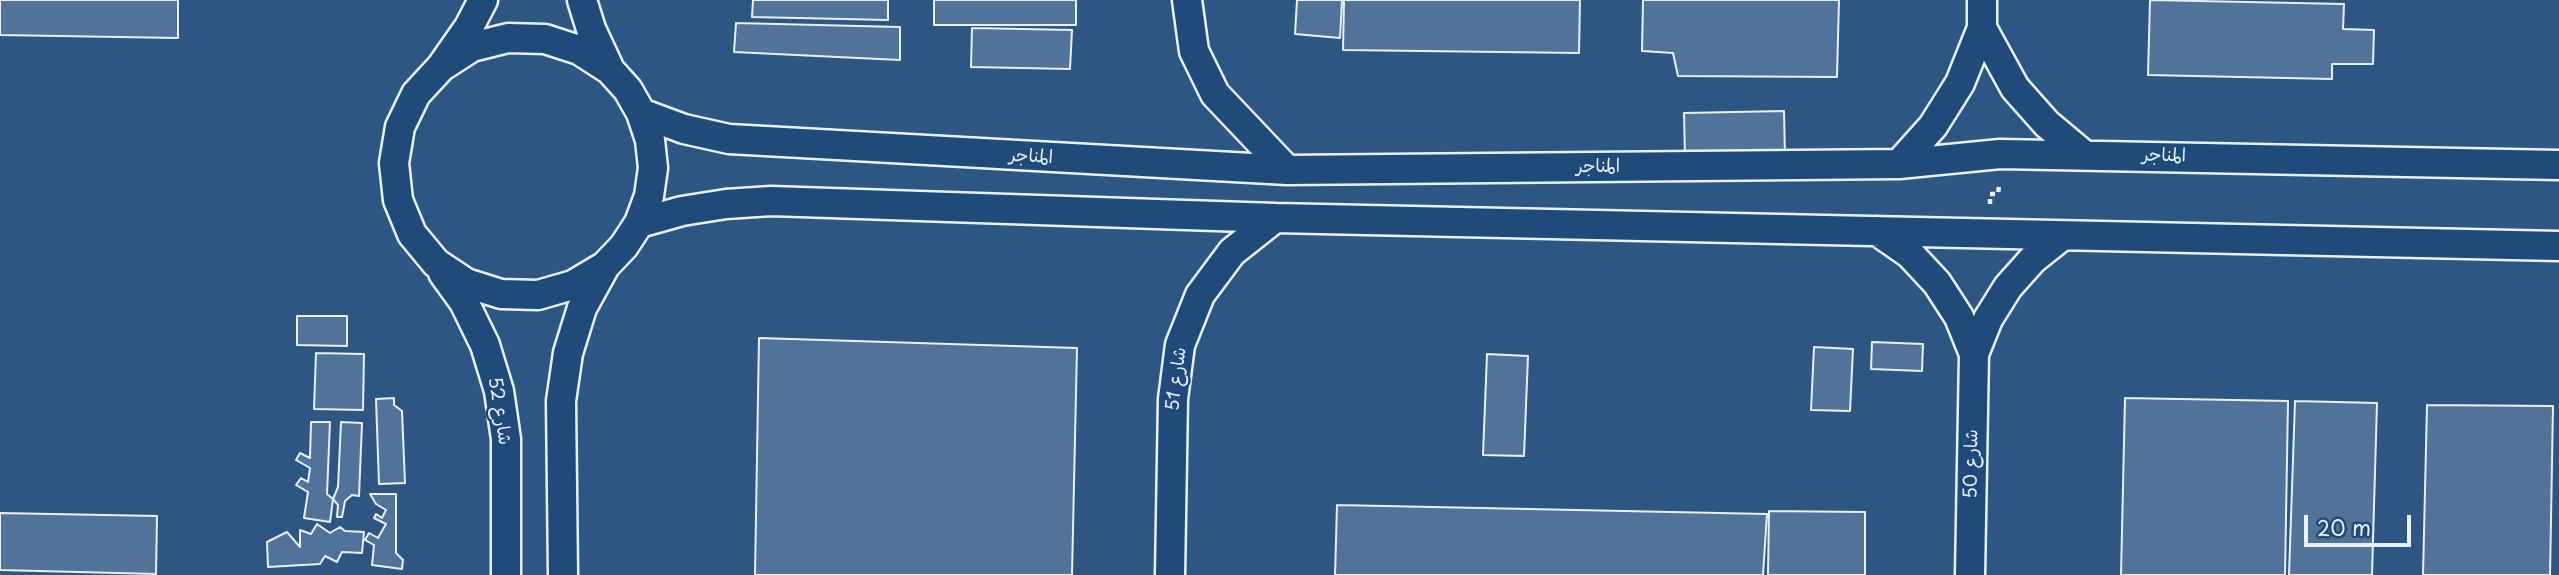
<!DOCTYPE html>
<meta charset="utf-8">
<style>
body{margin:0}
#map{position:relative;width:2559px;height:575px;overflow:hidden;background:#1f4a7a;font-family:"Playpen Sans",sans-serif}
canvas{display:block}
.scale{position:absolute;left:2304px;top:515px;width:107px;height:32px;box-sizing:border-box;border:4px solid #e8f1f8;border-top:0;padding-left:9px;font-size:21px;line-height:24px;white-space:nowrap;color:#e8f1f8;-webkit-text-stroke:5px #1f4a7a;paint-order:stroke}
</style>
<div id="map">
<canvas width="2559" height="575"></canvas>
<div class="scale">20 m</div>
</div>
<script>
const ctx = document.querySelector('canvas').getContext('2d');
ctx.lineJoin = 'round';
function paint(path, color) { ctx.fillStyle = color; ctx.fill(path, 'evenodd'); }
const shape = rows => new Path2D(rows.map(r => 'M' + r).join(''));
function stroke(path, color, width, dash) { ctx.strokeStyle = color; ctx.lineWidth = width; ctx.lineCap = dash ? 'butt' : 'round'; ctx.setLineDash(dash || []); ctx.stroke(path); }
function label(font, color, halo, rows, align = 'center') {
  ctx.font = font + ' "Playpen Sans","Playpen Sans Arabic",sans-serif'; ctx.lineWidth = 5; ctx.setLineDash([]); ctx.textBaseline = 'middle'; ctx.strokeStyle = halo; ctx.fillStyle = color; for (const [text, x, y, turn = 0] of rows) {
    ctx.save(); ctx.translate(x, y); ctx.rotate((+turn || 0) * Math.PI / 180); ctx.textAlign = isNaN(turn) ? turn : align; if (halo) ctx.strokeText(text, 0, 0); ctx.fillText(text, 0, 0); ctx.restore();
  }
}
const built = shape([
 [0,0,2559,0,2559,575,0,575]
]);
const building = shape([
 [0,0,178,0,178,38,0,35,0,0],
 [753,0,888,0,888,20,752,17,753,0],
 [934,0,1076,0,1076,25,934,25,934,0],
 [1297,0,1342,0,1340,38,1295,34,1297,0],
 [1344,0,1580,0,1579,53,1343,50,1344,0],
 [1643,0,1839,0,1837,77,1678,76,1673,53,1642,51,1643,0],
 [2150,0,2344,4,2343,29,2374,30,2373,64,2332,64,2332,79,2148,75,2150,0],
 [736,23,900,27,900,60,734,52,736,23],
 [972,28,1072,30,1070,69,971,67,972,28],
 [1784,111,1785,156,1685,159,1684,113,1784,111],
 [297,316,347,316,347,346,297,345,297,316],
 [759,338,1077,348,1072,575,755,575,759,338],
 [1872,342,1923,344,1922,371,1871,369,1872,342],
 [1814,347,1853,349,1850,411,1811,410,1814,347],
 [316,353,364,354,363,410,314,409,316,353],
 [1487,354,1528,356,1524,456,1483,455,1487,354],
 [394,398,394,405,402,411,405,483,379,484,376,399,394,398],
 [2125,398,2288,401,2285,575,2121,575,2125,398],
 [2295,401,2377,403,2372,575,2289,575,2295,401],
 [2427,405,2553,406,2550,575,2423,575,2427,405],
 [311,422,330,422,327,494,333,499,330,522,304,518,308,492,296,485,301,478,308,482,310,468,296,460,300,453,310,458,311,422],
 [341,422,362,423,359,496,352,495,345,501,342,517,337,517,338,505,333,499,338,487,341,422],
 [370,494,396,494,396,553,403,560,402,569,372,565,374,545,365,540,369,533,378,538,386,524,374,518,376,514,382,518,386,510,376,504,370,494],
 [1337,505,1767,514,1763,575,1335,575,1337,505],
 [1769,511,1865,512,1865,575,1768,575,1769,511],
 [0,513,157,516,156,574,0,570,0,513],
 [317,524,330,533,340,527,345,531,364,532,362,553,342,552,337,562,325,556,320,564,268,567,267,542,287,532,300,547,300,530,311,534,317,524]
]);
const path = shape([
 [1990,204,1990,194,1998,194,1999,186]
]);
const minor = shape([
 [582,0,591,29,610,70],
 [1187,0,1194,51,1215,94,1287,170],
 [1982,28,2015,88,2047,124,2084,155],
 [441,67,472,47,508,38,545,39,579,50,610,70,628,90,641,113,650,140,653,168,649,196,639,223,624,246,605,266,573,285,538,295,501,294,466,283,436,263,412,234,398,200,394,163,400,127,416,94,441,67,469,27,483,0],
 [641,113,684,129,729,139,1287,170,1899,164,2000,154,2559,165],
 [1899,164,1933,126,1960,83,1982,28,1982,0],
 [639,223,682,211,726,204,771,201,1275,218,2559,246],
 [1877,231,1910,254,1937,283,1959,317,1974,354],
 [443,273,464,302,485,345,499,391,506,439,506,575],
 [563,575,561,401,568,353,582,308,604,268],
 [1170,575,1173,399,1180,345,1200,295,1232,252,1275,218],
 [1970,575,1974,354,1988,319,2008,287,2033,259,2062,236]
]);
const streetNames = [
 ["المناجر",2164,156,1],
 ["المناجر",1031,157,3],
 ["المناجر",1598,167,-1],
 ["شارع 51",1177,379,-83],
 ["شارع 52",499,411,81],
 ["شارع 50",1972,464,-89]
];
paint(built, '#2e5683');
paint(building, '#517399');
stroke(building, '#e8f1f8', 2);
stroke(minor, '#e8f1f8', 33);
stroke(path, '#e8f1f8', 4.5, [5, 5]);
stroke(minor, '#1f4a7a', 28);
label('18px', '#e8f1f8', '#1f4a7a', streetNames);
</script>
